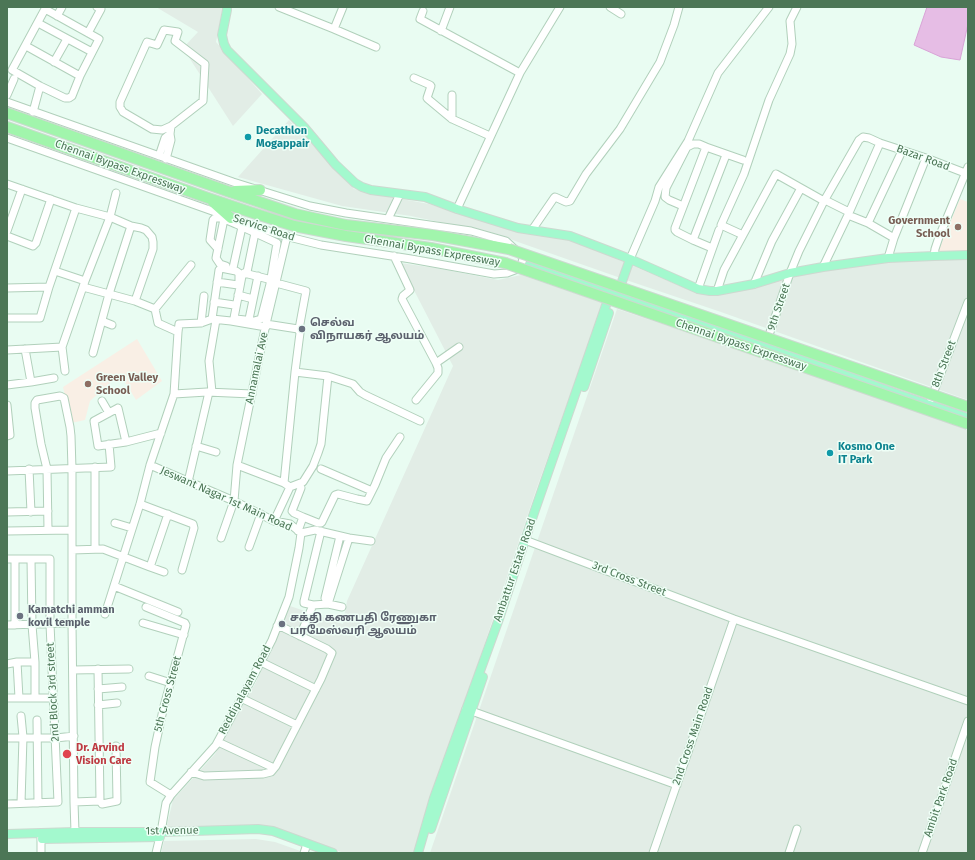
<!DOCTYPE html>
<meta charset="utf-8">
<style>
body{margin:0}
#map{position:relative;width:975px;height:860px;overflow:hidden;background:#e9fcf2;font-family:"Fira Sans",sans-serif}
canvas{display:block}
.frame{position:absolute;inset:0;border:8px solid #4c7656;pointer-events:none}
</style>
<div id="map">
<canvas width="975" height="860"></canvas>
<div class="frame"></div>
</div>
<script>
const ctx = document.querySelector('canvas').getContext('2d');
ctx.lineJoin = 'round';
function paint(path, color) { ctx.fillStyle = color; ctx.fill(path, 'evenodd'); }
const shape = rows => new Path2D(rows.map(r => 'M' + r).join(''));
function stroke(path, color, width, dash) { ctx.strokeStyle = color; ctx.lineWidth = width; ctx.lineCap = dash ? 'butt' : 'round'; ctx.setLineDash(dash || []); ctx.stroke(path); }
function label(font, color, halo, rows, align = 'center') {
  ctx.font = font + ' "Fira Sans","Noto Sans Tamil",sans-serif'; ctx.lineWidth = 3; ctx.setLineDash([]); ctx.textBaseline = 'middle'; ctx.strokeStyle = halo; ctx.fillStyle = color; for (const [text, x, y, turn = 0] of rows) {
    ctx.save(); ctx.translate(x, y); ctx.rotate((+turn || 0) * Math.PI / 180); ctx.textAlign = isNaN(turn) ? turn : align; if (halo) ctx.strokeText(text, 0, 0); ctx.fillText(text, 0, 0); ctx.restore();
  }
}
const industrial = shape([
 [156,7,223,7,216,42,262,94,233,126,183,48,198,32],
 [289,120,354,189,374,194,429,204,491,224,544,234,577,242,687,289,712,295,751,288,810,273,887,262,968,258,968,400,721,312,632,282,518,242,500,235,411,216,342,206,238,177],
 [400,263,436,268,498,280,521,275,603,303,535,493,432,801,413,853,344,853,272,828,252,825,166,829,173,800,215,754,256,682,290,606,343,624,347,601,453,366],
 [617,309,768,359,968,430,968,853,430,853],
 [256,839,275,842,306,853,161,853,164,841]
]);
const education = shape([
 [960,199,968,202,968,251,938,252],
 [137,339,162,381,136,400,120,374,90,401,85,420,71,423,63,387]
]);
const water = shape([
 [927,7,968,7,968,24,960,60,941,57,914,45,927,7]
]);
const minor = shape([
 [279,7,334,29,343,7],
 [610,7,621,14],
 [423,11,420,19,520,73],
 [57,16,62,7],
 [38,23,92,52],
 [334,29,376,47],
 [441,31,450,7],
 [88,33,101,9,97,7],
 [26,46,80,76],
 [54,62,67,39],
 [414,78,430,85,431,86,427,98,428,99,452,119,490,136],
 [7,95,14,79],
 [452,95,452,119],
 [7,102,233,182,310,206,346,213,471,231,506,241,521,255,523,259,520,268,507,273,494,274,411,259,321,245,277,234,7,138],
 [33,112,40,86,65,98,69,98,72,96,80,76,99,39,45,9,12,70,40,86],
 [159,156,165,138,170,134],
 [166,159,171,140,170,134,171,126,203,101,205,64,175,41,178,32,164,30,157,45,147,42,120,102,120,107,123,112,152,129,162,130,171,126],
 [7,184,76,208,110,217,131,226,141,228,146,230,152,237,153,242,153,249,135,301],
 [825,200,849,212],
 [683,206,669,200,665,197,666,188,687,147,693,144,699,144,706,147],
 [457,209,520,73,560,7],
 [848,215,868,223,894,238],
 [224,219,216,258,220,264,226,266],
 [388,219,400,194],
 [868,223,902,151],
 [532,230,554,198,555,197,566,202,570,201,586,174,620,129,660,62,674,25,679,7],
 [7,231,22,189],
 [743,235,721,225,744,174,769,100,790,54,792,44,790,21,797,7],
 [7,236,33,246,36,243,51,199],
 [693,240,677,232,675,230,675,228,706,147,743,160],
 [712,248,693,240,726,155],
 [218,249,210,240,213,220,215,218,222,218,236,224,277,243,271,278],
 [394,256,410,290,409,291,403,296,402,299,436,363,438,368,438,373,416,400],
 [934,256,935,249,939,237,968,167],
 [888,258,894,238,926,158],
 [630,259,655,201,659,187,688,141,718,73,769,7],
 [823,267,848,215,880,143],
 [233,268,242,227],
 [55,271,85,281],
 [247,272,255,233],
 [244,273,268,279,270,280,270,284,261,319,254,321,236,319,234,318,242,276,244,273],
 [217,282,238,285],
 [276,283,306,291,299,329],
 [754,284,772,241,801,188],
 [83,287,135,301,155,309,158,323,178,332],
 [7,288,49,287],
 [698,289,719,230],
 [717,291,724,270,776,174,824,201],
 [238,295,253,299],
 [214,302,234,305],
 [155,309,191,265],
 [7,318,40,318,49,287,76,208],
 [212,319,219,270,221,268,236,271,239,273,239,281],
 [102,321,112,325],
 [201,323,204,296],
 [248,324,258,276],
 [266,324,298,329,300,333,295,372,284,483,290,487,274,521],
 [767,341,790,273,799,251,824,201,859,140,863,137,869,138,880,143,926,158,965,173],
 [62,347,65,371],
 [7,350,62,347,85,281,110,217,116,193],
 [93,353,109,294,131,226],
 [436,363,459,347],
 [328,376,353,384,360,392,365,395,420,421],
 [31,382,54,378],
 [7,385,31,382,25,349],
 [212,392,209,361,216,320],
 [174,394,207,392,252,394],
 [931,399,968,302],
 [102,401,109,413],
 [7,405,10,435,7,436],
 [126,442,118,408,94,421,98,446,126,442,161,433],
 [196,446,216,452],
 [150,465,234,501,274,521,290,524,301,533],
 [237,465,284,483],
 [95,467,95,549],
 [29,469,31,512],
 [321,469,372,491],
 [7,471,111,467,109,444],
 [188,482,209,392],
 [290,487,303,482,313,466,318,453,321,444,328,376,295,372],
 [301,488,292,511,294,513,303,517],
 [140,504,193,524,194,528,182,570],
 [7,512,48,511],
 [115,523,132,528],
 [48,530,47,469,41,444,35,408,35,403,37,400,60,396,64,398,70,427,71,436,72,469,72,623,74,802,75,832,77,837],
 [7,531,72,530],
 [298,531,303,517,318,523,321,523,322,522,335,495,338,494,357,499,367,501,375,485,386,458,400,437],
 [221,538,234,501,237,465,266,324,287,236],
 [349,538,371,541],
 [525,540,734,619,968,701],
 [249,547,261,514],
 [72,550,103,549,150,567,168,514],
 [7,559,50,559,50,624,58,802,7,804],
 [15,559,15,625],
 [31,559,32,625,35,662,35,698],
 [150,567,164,572],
 [114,586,178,612],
 [325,598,340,536],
 [328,604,342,607],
 [313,605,304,603,304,601,321,531],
 [146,607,185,623,186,625,163,710,155,747,150,782,171,795],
 [105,614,140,504,150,465,174,394,178,332,179,324,201,323,212,319,231,321,266,327],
 [143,623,184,635],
 [7,625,72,623],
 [300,636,313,605,328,604,349,538,315,530,301,533],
 [17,662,19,698],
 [261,662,316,689],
 [7,664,17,662,35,662],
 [98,669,100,801],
 [73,670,129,669],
 [149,676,171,683],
 [98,689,122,687],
 [7,698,53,698],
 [241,698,297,725],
 [98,705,117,703],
 [466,709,677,785],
 [37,720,38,803],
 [7,738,56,738,74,736],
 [218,742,274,768],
 [191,772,204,776,263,774,271,772,276,766,321,679,332,653,327,649,284,628,277,626],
 [74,802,100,801,102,804,117,801,116,746],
 [21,803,23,737,21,716],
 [41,833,41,853],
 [156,853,161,832,166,803,171,795,216,745,256,671,272,640,289,597,299,548,301,533],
 [304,853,307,844],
 [653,853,734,619],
 [789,853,797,829],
 [922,853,968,721]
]);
const major = shape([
 [227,7,227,10,222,35,224,44,227,50,304,127,335,164,355,183,362,187,371,190,425,197,457,209,518,228,570,236,630,259,698,289,710,291,717,291,754,284,790,273,823,267,888,258,934,256,968,255],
 [528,266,796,357,900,395,968,418],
 [619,290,630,259],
 [584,387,609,313],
 [431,829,483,677],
 [7,834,75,832,161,832,258,829,273,831,333,853],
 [42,839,160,837],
 [418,853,434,798,500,616,535,510,612,288]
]);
const highway = shape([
 [7,113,227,191,295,214,346,225,433,235,509,249],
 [7,127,208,198,250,212,294,226,346,236,431,248,505,263],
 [235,191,260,190],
 [213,202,231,218]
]);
const highwayBridge = shape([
 [509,249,968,407],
 [505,263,968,424]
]);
const markers = [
 [248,137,4,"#0f9aa8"],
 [958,227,4,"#8d6e63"],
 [302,329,4,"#6b7280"],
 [88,384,4,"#8d6e63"],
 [830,453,4,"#0f9aa8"],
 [20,616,4,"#6b7280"],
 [282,624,4,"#6b7280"],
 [67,754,5,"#e0444e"]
];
const cultureNames = [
 ["Decathlon",256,131],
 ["Mogappair",256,144],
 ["Kosmo One",838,447],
 ["IT Park",838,460]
];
const streetNames = [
 ["Bazar Road",923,158,20],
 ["Chennai Bypass Expressway",120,167,20],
 ["Service Road",264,228,18],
 ["Chennai Bypass Expressway",432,251,10],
 ["9th Street",779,307,-71],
 ["Chennai Bypass Expressway",741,345,19],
 ["8th Street",944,364,-69],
 ["Annamalai Ave",257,368,-78],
 ["Jeswant Nagar 1st Main Road",226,499,24],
 ["Ambattur Estate Road",515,570,-71],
 ["3rd Cross Street",629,579,21],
 ["Reddipalayam Road",245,690,-62],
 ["2nd Block 3rd street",53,692,-93],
 ["5th Cross Street",168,694,-75],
 ["2nd Cross Main Road",693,736,-71],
 ["Ambit Park Road",941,798,-71],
 ["1st Avenue",172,831,-1]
];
const educationNames = [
 ["Government",950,221],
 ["School",950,234],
 ["Green Valley",96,378,"left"],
 ["School",96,391,"left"]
];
const worshipNames = [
 ["செல்வ",310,323],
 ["விநாயகர் ஆலயம்",310,336],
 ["Kamatchi amman",28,610],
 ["kovil temple",28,623],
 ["சக்தி கணபதி ரேணுகா",290,618],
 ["பரமேஸ்வரி ஆலயம்",290,631]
];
const healthNames = [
 ["Dr. Arvind",76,748],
 ["Vision Care",76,761]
];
paint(industrial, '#e2ede6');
paint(education, '#f9efe5');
paint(water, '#e6bde5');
stroke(water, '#d8a3d6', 1);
stroke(minor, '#b1d0bb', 9);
stroke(major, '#cdd9d0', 10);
stroke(highway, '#cdd9d0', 12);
stroke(minor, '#fff', 7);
stroke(major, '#a3f9ce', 8);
stroke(highway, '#a1f5ac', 10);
stroke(highwayBridge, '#cdd9d0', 12, []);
stroke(highwayBridge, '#a1f5ac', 10);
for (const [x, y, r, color] of markers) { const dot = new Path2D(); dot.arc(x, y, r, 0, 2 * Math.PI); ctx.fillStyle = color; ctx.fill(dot); stroke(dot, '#effff7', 1.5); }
label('bold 11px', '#0d838f', '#effff7', cultureNames, 'left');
label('11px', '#4c7656', '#effff7', streetNames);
label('bold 11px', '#785e54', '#effff7', educationNames, 'right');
label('bold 11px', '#5b616d', '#effff7', worshipNames, 'left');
label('bold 11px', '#be3a42', '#effff7', healthNames, 'left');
</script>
